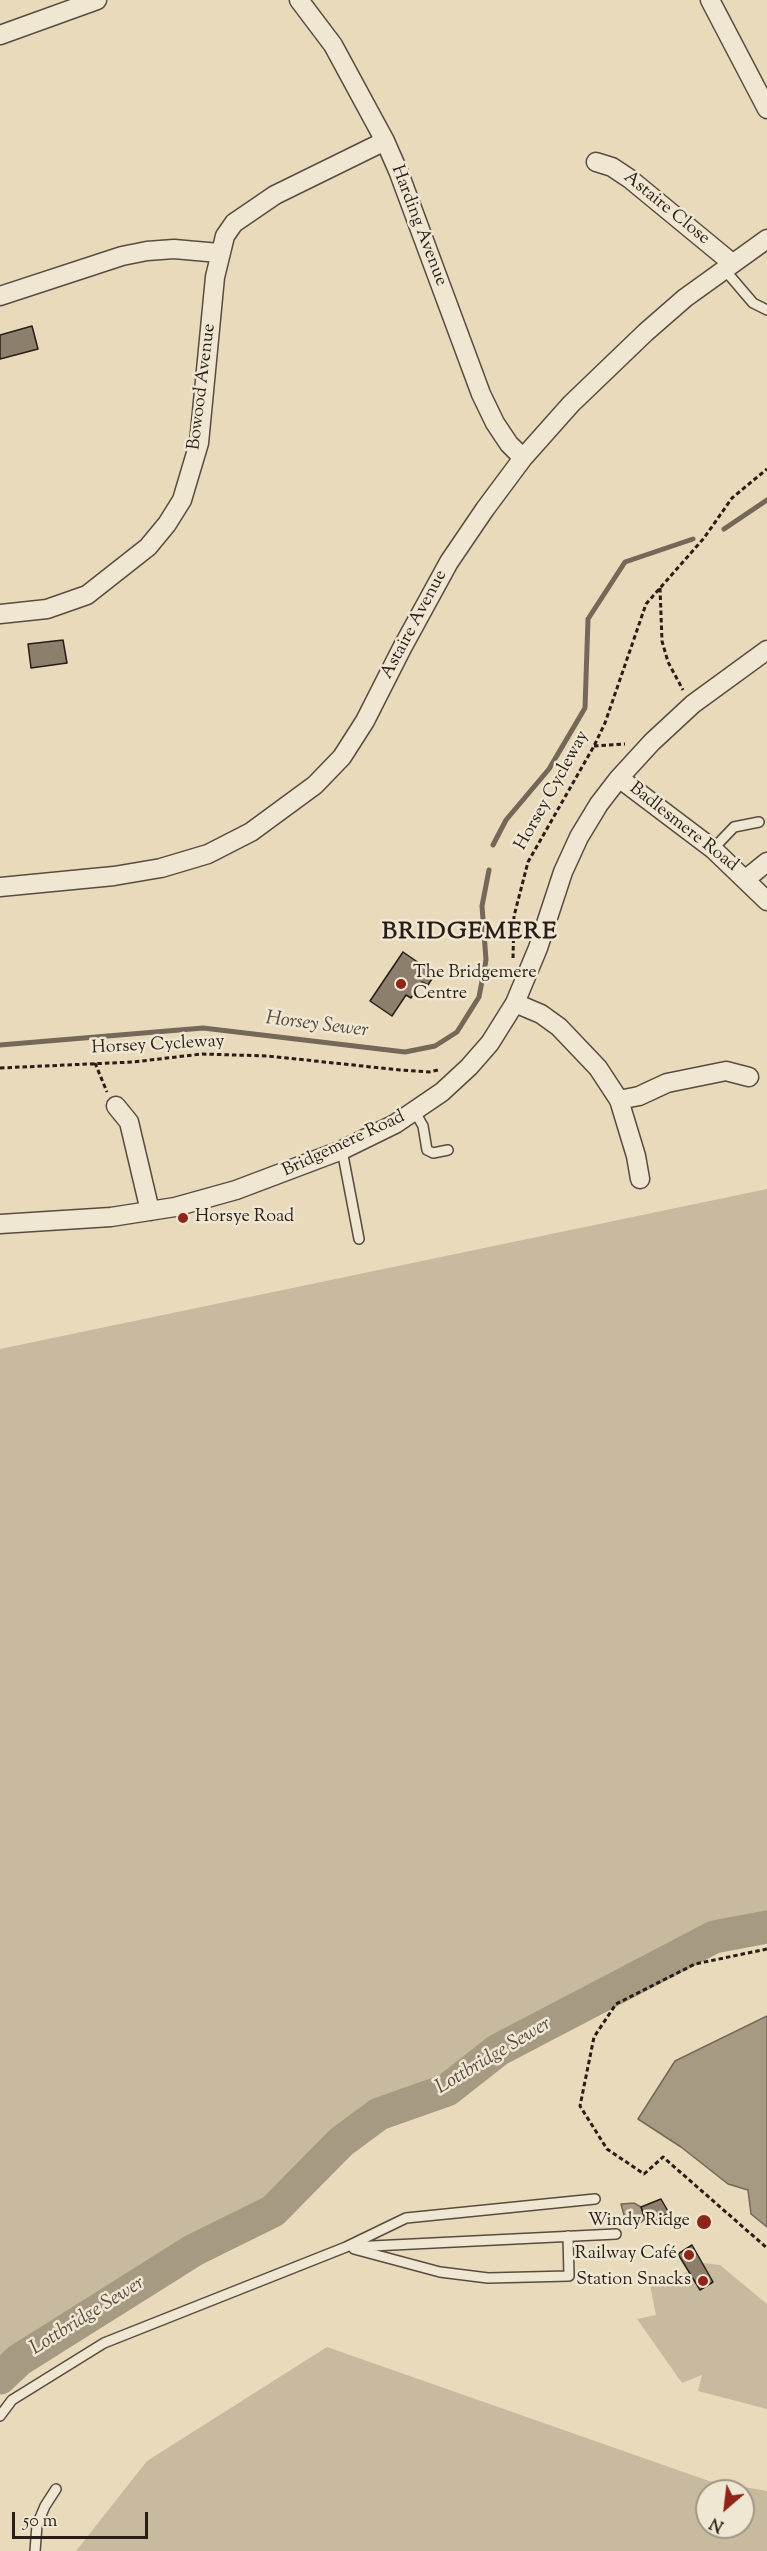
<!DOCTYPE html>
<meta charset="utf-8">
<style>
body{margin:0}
#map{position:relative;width:767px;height:2551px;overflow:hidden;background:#e8daba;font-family:"Sorts Mill Goudy",serif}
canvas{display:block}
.north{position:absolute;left:695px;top:2479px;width:60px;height:60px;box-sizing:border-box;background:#f0e7d2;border:2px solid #a09687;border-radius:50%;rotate:208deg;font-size:16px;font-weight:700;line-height:24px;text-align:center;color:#281d17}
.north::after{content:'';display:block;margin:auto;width:21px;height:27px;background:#8f2418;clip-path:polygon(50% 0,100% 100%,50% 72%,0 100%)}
.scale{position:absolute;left:12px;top:2512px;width:136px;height:27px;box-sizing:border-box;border:3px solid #281d17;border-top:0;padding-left:8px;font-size:18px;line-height:21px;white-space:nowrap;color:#281d17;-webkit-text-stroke:4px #f0e7d2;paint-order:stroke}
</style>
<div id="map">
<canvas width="767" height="2551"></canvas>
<div class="north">N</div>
<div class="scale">50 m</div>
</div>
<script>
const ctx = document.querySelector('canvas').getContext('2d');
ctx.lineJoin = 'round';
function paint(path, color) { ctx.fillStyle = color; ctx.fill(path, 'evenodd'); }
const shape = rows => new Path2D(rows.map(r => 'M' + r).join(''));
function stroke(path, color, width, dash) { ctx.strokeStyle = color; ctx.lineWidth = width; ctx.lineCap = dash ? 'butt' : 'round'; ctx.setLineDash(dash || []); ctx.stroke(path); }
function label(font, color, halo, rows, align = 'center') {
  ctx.font = font + ' "Sorts Mill Goudy",serif'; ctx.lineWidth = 5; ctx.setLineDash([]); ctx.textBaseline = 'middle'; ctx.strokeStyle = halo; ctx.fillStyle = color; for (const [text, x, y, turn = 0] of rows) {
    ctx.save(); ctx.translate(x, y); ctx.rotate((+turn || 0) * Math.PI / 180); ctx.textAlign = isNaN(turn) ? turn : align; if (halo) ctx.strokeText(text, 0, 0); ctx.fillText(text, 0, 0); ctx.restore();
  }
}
const green = shape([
 [767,1189,767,1927,714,1937,498,2050,447,2090,379,2114,341,2142,273,2211,194,2250,19,2360,0,2378,0,1349],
 [703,2263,720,2265,767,2304,767,2409,698,2391,702,2375,682,2383,637,2319,656,2315,650,2285,671,2275,689,2272],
 [327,2347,709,2481,767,2491,767,2551,76,2551,147,2461],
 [707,2491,743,2491,743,2527,707,2527]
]);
const water = shape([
 [767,2016,767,2227,751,2214,748,2190,728,2184,681,2147,638,2119,675,2061,767,2016],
 [634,2203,641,2207,645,2219,638,2225,629,2225,626,2222,621,2204,634,2203]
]);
const stream = shape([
 [724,529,767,500],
 [493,845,506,820,549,769,585,708,588,619,625,562,693,539],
 [0,1045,203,1028,405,1052,435,1046,457,1032,479,997,486,960,482,906,489,870]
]);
const river = shape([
 [0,2378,19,2360,194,2250,273,2211,341,2142,379,2114,447,2090,498,2050,714,1937,767,1927]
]);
const building = shape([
 [32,326,38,349,0,359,0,335,32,326],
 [63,640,67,663,31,668,28,644,63,640],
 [403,952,435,974,428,985,422,982,411,998,406,995,392,1016,370,1001,403,952],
 [661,2199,669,2213,647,2225,641,2207,661,2199],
 [692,2245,713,2282,700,2290,678,2254,692,2245]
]);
const path = shape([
 [660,588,662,641,668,662,683,690],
 [594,746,625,744],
 [513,958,514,916,528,862,594,746,605,723,646,604,704,538,732,498,767,469],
 [95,1063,107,1092],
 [0,1068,133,1062,202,1054,268,1056,400,1070,429,1072,438,1070],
 [767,1949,695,1964,616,2004,594,2037,580,2106,607,2149,644,2174,663,2157,767,2248]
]);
const lane = shape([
 [724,269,753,303,767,310],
 [713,849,734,827,759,822],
 [415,1112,423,1126,427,1150,433,1153,448,1150],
 [342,1150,359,1239],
 [352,2247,616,2234],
 [354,2249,440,2272,488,2278,569,2276,568,2236],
 [0,2416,12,2400,104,2343,346,2247,406,2218,595,2199],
 [35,2551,37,2525,45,2506,56,2489]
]);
const street = shape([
 [299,0,333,45,385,141,399,173,481,394,495,423,509,444,523,458],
 [710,0,767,109],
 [0,35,97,0],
 [596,162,612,167,630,179,732,263],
 [0,296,122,256,147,251,174,249,219,253],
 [0,614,47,609,87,595,148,547,167,524,182,500,199,443,215,277,225,236,234,223,275,195,385,141],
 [619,778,713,849,767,901],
 [746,879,767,862],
 [0,887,114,876,161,868,208,854,251,832,315,785,342,757,365,721,402,648,449,562,485,509,523,458,571,404,646,332,685,298,767,239],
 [515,1003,541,1014,559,1027,598,1068,619,1100,636,1156,640,1179],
 [619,1100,639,1096,667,1083,726,1071,749,1077],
 [116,1106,129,1122,150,1211],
 [0,1224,111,1217,175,1207,236,1190,342,1150,395,1124,442,1092,469,1067,490,1043,515,1003,538,948,563,872,579,837,599,804,619,778,652,742,693,704,767,650]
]);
const markers = [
 [401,984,6,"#8f2418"],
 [183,1218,6,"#8f2418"],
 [704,2222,8,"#8f2418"],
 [689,2255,6,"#8f2418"],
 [703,2281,6,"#8f2418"]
];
const streetNames = [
 ["Astaire Close",666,209,39],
 ["Harding Avenue",418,226,69],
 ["Bowood Avenue",203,387,-83],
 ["Astaire Avenue",415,625,-62],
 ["Horsey Cycleway",553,791,-61],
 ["Badlesmere Road",683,828,38],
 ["Horsey Cycleway",158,1046,-3],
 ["Bridgemere Road",344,1145,-25]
];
const poiNames = [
 ["The Bridgemere",413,974,"left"],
 ["Centre",413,995,"left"],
 ["Horsye Road",195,1218,"left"],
 ["Windy Ridge",690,2222],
 ["Railway Café",677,2255],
 ["Station Snacks",691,2281]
];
const waterNames = [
 ["Horsey Sewer",317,1026,7],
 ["Lottbridge Sewer",494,2057,-31],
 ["Lottbridge Sewer",88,2317,-32]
];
const districtNames = [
 ["BRIDGEMERE",470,934]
];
paint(green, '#c7ba9e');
paint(water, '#a79a83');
stroke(water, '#746858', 1.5);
stroke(stream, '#746858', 5);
stroke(river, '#a79a83', 33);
paint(building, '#8c7f6c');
stroke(building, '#281d17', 1.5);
stroke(lane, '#584c40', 12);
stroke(street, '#584c40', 21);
stroke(path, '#281d17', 3, [4.5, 3]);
stroke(lane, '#f0e7d2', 9);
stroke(street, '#f0e7d2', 18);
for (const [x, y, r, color] of markers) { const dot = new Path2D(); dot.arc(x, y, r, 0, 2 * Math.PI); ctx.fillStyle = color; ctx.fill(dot); stroke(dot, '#f0e7d2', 2); }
label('18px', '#281d17', '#f0e7d2', streetNames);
label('18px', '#281d17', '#f0e7d2', poiNames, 'right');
label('italic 20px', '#54493d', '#f0e7d2', waterNames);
ctx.letterSpacing = '1.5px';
label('bold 24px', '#281d17', '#f0e7d2', districtNames);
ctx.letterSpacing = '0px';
</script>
